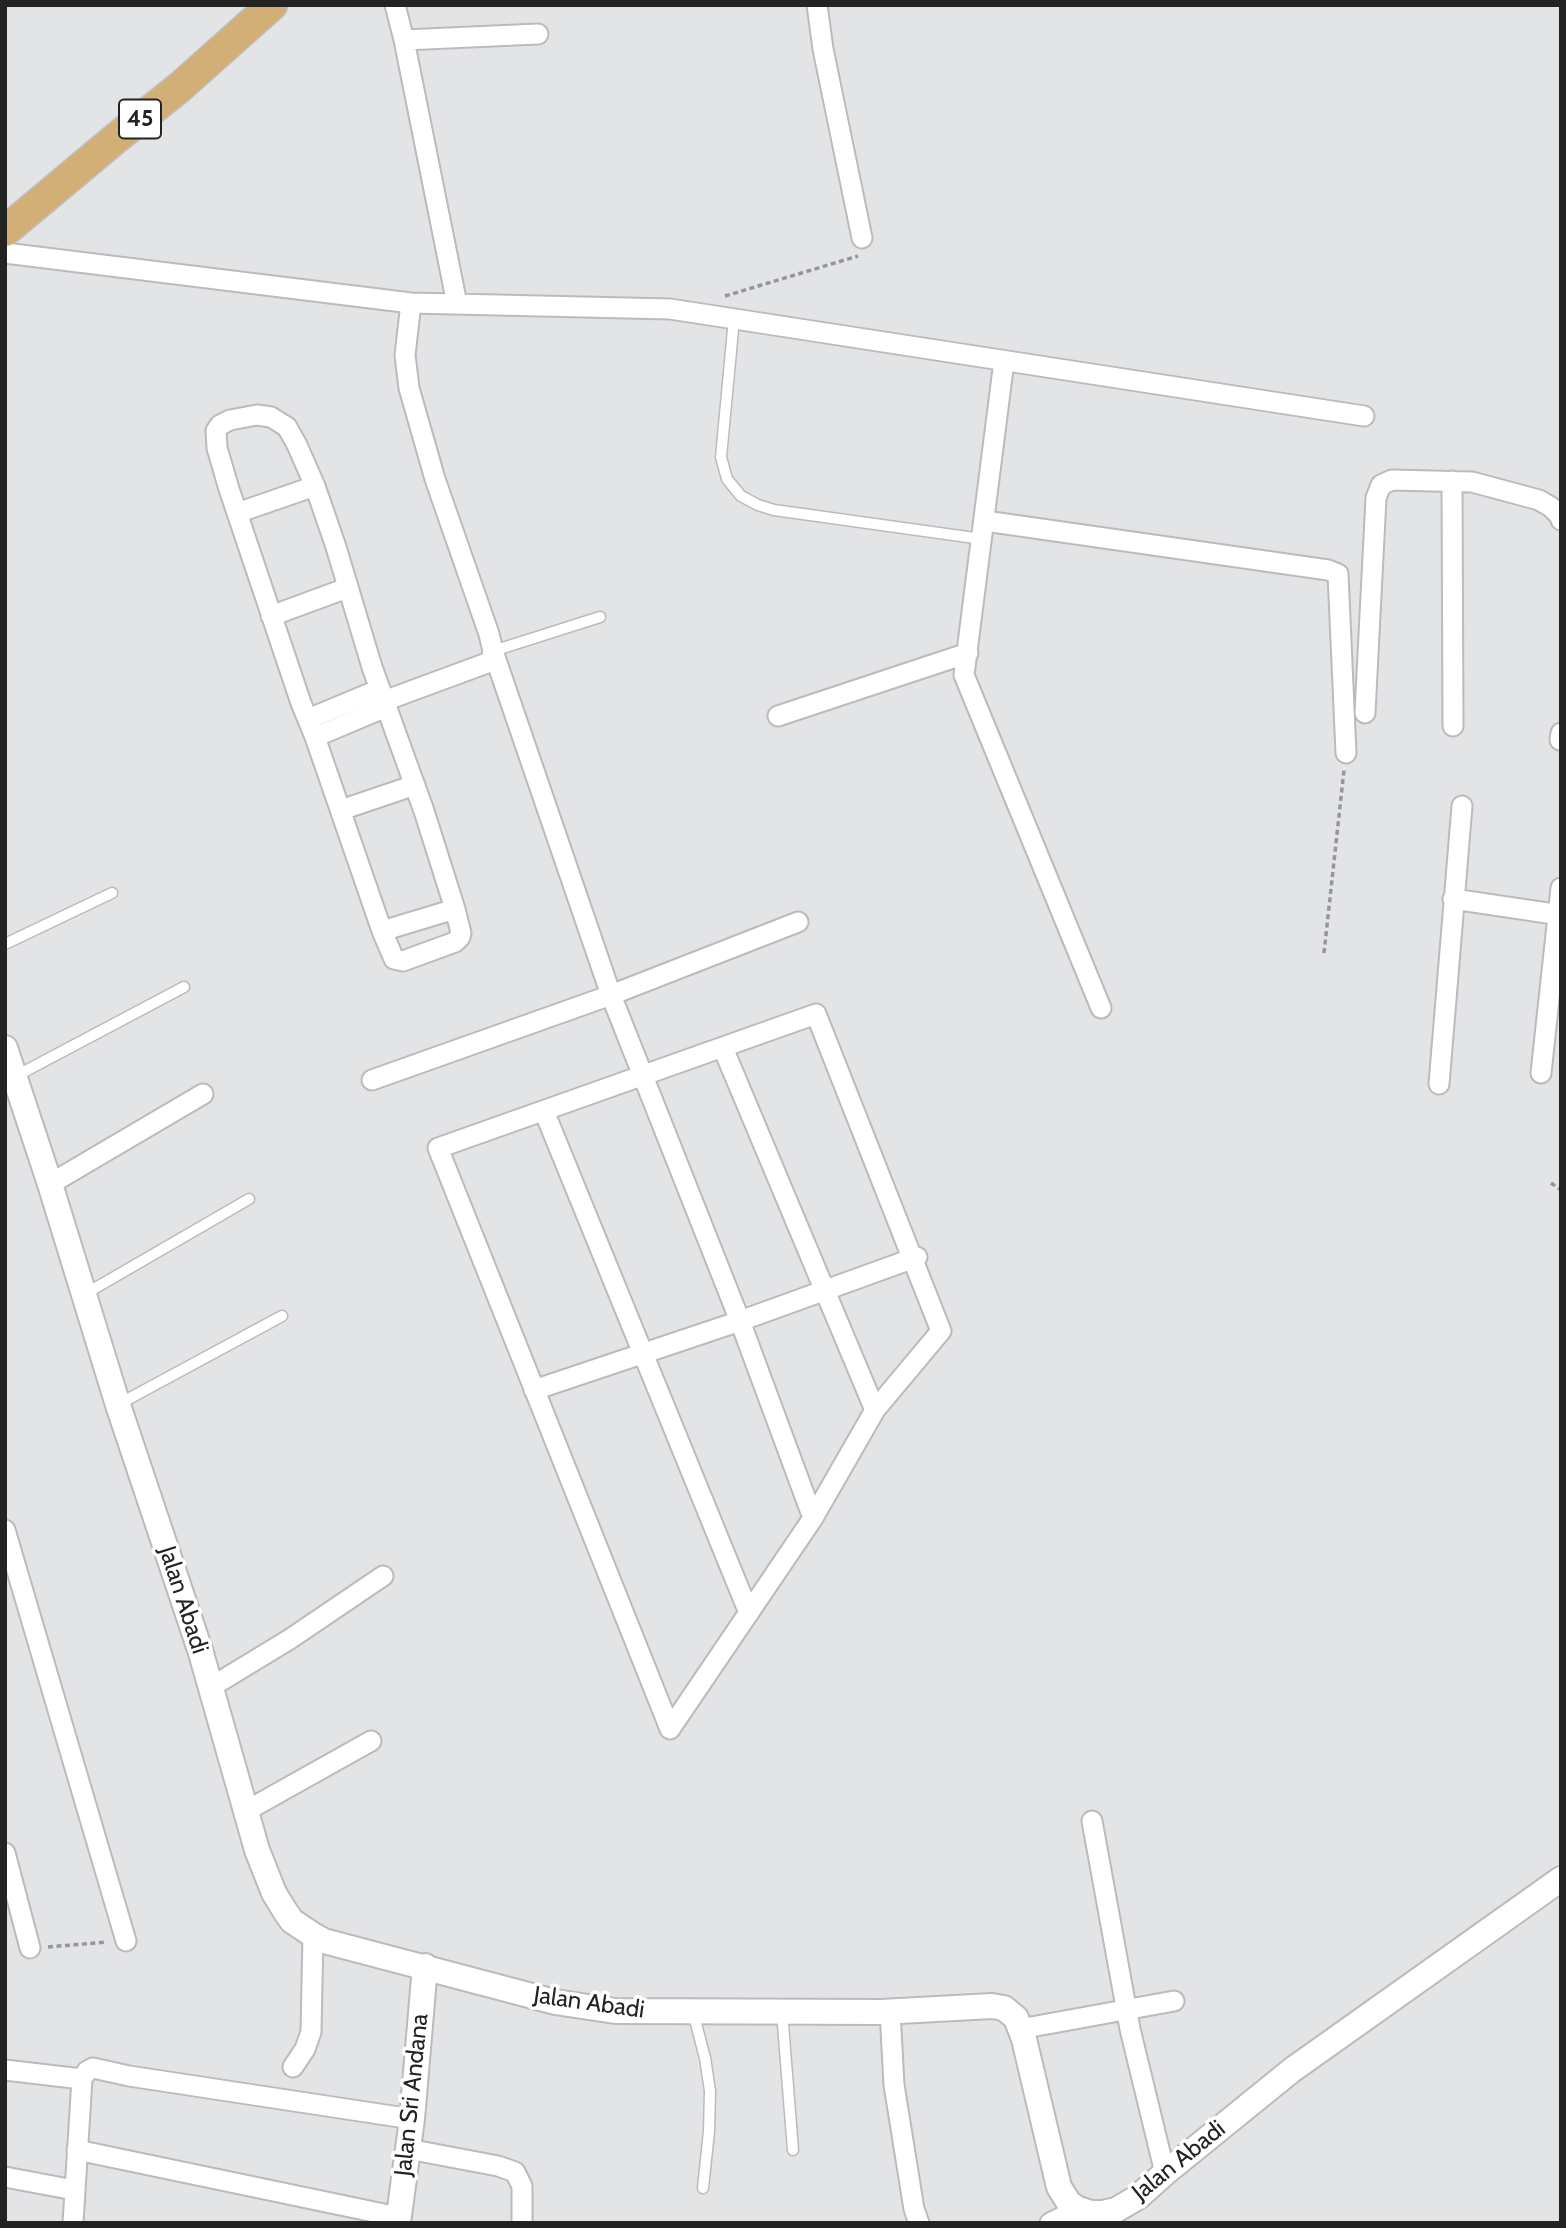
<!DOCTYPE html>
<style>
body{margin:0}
#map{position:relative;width:1566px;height:2228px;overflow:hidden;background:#e3e4e6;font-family:Cabin,sans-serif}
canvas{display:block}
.frame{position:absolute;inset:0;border:7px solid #232324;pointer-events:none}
</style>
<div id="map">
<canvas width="1566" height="2228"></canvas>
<div class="frame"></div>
</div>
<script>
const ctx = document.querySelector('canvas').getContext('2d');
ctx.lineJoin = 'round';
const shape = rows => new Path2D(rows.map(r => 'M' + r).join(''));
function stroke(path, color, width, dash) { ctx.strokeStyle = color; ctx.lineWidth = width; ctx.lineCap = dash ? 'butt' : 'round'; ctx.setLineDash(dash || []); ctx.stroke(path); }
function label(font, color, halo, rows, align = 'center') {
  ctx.font = font + ' Cabin,sans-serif'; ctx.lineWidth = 7; ctx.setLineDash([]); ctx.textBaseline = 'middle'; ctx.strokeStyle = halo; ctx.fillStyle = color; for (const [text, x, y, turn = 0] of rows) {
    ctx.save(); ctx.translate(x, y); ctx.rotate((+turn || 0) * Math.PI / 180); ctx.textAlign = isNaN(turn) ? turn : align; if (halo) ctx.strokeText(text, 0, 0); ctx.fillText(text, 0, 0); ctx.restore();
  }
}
const path = shape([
 [725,296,858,256],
 [1324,953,1344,770],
 [1551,1183,1561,1190],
 [48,1947,107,1942]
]);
const service = shape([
 [734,319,721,457,727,479,741,496,758,505,774,510,982,539],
 [493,651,600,617],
 [5,944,112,893],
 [16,1076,184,987],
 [85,1294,249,1199],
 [119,1404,282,1316],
 [693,2012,705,2058,710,2091,709,2131,703,2188],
 [782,2012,793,2150]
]);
const minor = shape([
 [395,5,404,40,457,304],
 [817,5,823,49,862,238],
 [404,40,538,34],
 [5,253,411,303,670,309,1364,416],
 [1004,361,964,675,1101,1008],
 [1452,481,1453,726],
 [237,513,315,486],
 [985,521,1328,570,1338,574,1346,753],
 [271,616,347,588],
 [493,651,611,995,740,1321,813,1518],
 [384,701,487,663,491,660,493,651,489,634,435,479,409,388,405,355,411,303],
 [1365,713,1376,498,1381,485,1392,480,1472,482,1539,500,1551,507,1560,516,1561,520],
 [778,716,968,653],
 [308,719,380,689],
 [315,737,386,707],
 [1560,740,1561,733],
 [341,810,415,785],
 [1453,899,1561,915],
 [382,931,455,909,424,811,372,667,336,547,315,486,297,445,287,427,271,417,257,415,230,420,220,425,216,431,217,448,229,489,301,703,315,737,382,931,394,959,403,961,455,942,460,937,461,933,455,909],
 [816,1014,941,1331,875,1410,813,1518,670,1729,438,1148,816,1014],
 [723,1048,875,1410],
 [1541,1073,1561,888],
 [372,1080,611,995,798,922],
 [1439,1084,1462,806],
 [544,1111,749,1613],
 [50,1184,203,1094],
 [534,1390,740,1321,917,1257],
 [5,1530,126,1941],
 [211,1687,290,1639,383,1576],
 [246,1811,371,1741],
 [1092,1821,1130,2029,1165,2173],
 [5,1853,30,1948],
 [890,2011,894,2085,914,2209,919,2223],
 [1020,2029,1174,2001],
 [293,2067,305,2049,311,2032,313,1935],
 [5,2070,82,2079],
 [408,2149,498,2166,515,2172,522,2186,522,2223],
 [77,2150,398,2217],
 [5,2177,74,2190],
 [73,2223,82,2079,87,2071,93,2068,129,2076,412,2119],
 [1050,2223,1078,2209]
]);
const tertiary = shape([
 [5,1048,50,1184,118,1405,201,1653,257,1850,274,1893,285,1911,292,1921,313,1935,324,1941,555,2002,615,2011,881,2012,992,2006,1004,2008,1016,2018,1024,2039,1059,2187,1069,2203,1078,2209,1091,2213,1103,2213,1116,2210,1138,2197,1165,2173,1292,2070,1561,1879],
 [398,2223,412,2119,425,1966]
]);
const primary = shape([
 [5,231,115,139,180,87,272,5]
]);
const shields = [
 [140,119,42]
];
const shieldNames = [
 ["45",140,119]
];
const streetNames = [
 ["Jalan Abadi",183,1600,72],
 ["Jalan Abadi",589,2003,8],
 ["Jalan Sri Andana",412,2095,-84],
 ["Jalan Abadi",1179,2161,-39]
];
stroke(service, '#bbbbbd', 13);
stroke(minor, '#bbbbbd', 23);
stroke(tertiary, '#bbbbbd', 28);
stroke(primary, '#c1c1c2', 33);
stroke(path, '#959698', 3.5, [5, 3.5]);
stroke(service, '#fff', 10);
stroke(minor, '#fff', 19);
stroke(tertiary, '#fff', 24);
stroke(primary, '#d3af78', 30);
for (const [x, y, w] of shields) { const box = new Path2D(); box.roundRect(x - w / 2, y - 19.5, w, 39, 5); ctx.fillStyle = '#fff'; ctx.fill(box); stroke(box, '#232324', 2); }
label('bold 23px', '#232324', null, shieldNames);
label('24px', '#232324', '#fff', streetNames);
</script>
